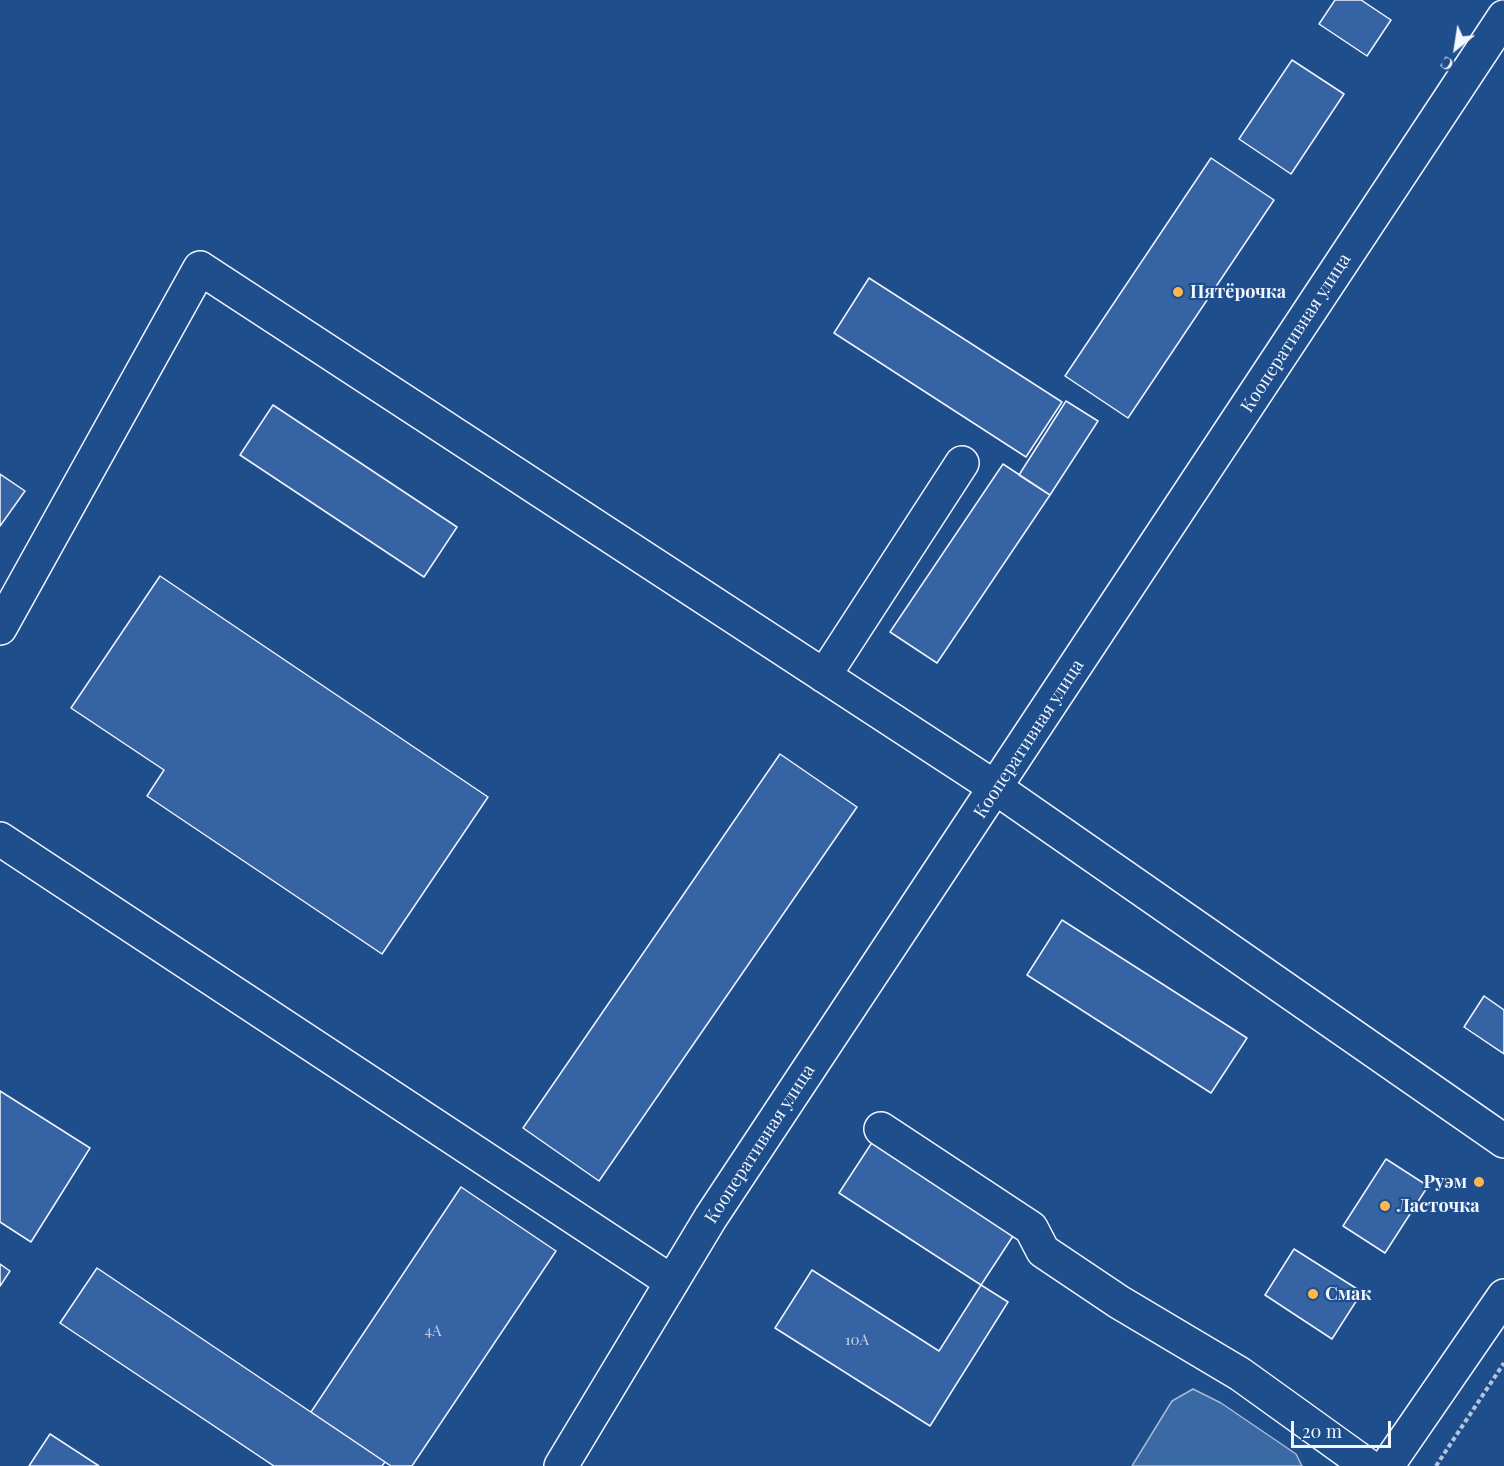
<!DOCTYPE html>
<meta charset="utf-8">
<style>
body{margin:0}
#map{position:relative;width:1504px;height:1466px;overflow:hidden;background:#1f4e8c;font-family:"Playfair Display",serif}
canvas{display:block}
.north{position:absolute;left:1426px;top:18px;width:60px;height:60px;-webkit-text-stroke:4px #1f4e8c;paint-order:stroke;rotate:210deg;font-size:16px;font-weight:700;line-height:24px;text-align:center;color:#f2f6ff}
.north::after{content:'';display:block;margin:auto;width:21px;height:27px;background:#f2f6ff;clip-path:polygon(50% 0,100% 100%,50% 72%,0 100%)}
.scale{position:absolute;left:1291px;top:1421px;width:100px;height:27px;box-sizing:border-box;border:3px solid #f2f6ff;border-top:0;padding-left:8px;font-size:18px;line-height:21px;white-space:nowrap;color:#f2f6ff;-webkit-text-stroke:4px #1f4e8c;paint-order:stroke}
</style>
<div id="map">
<canvas width="1504" height="1466"></canvas>
<div class="north">С</div>
<div class="scale">20 m</div>
</div>
<script>
const ctx = document.querySelector('canvas').getContext('2d');
ctx.lineJoin = 'round';
function paint(path, color) { ctx.fillStyle = color; ctx.fill(path, 'evenodd'); }
const shape = rows => new Path2D(rows.map(r => 'M' + r).join(''));
function stroke(path, color, width, dash) { ctx.strokeStyle = color; ctx.lineWidth = width; ctx.lineCap = dash ? 'butt' : 'round'; ctx.setLineDash(dash || []); ctx.stroke(path); }
function label(font, color, halo, rows, align = 'center') {
  ctx.font = font + ' "Playfair Display",serif'; ctx.lineWidth = 4.5; ctx.setLineDash([]); ctx.textBaseline = 'middle'; ctx.strokeStyle = halo; ctx.fillStyle = color; for (const [text, x, y, turn = 0] of rows) {
    ctx.save(); ctx.translate(x, y); ctx.rotate((+turn || 0) * Math.PI / 180); ctx.textAlign = isNaN(turn) ? turn : align; if (halo) ctx.strokeText(text, 0, 0); ctx.fillText(text, 0, 0); ctx.restore();
  }
}
const water = shape([
 [1193,1389,1221,1403,1296,1454,1302,1466,1132,1466,1172,1401,1193,1389]
]);
const building = shape([
 [1335,0,1361,0,1391,20,1367,56,1319,24,1335,0],
 [1292,60,1344,94,1291,174,1239,139,1292,60],
 [1211,158,1274,200,1128,418,1065,376,1211,158],
 [869,278,1062,402,1026,457,834,333,869,278],
 [1066,401,1098,421,1050,495,1019,475,1066,401],
 [273,405,457,527,424,577,240,455,273,405],
 [1003,464,1050,495,937,663,890,632,1003,464],
 [0,474,25,491,0,526,0,474],
 [160,576,488,797,382,954,147,796,164,770,71,708,160,576],
 [780,754,857,807,599,1181,523,1128,780,754],
 [1062,920,1247,1038,1211,1093,1027,975,1062,920],
 [1484,996,1504,1010,1504,1054,1464,1027,1484,996],
 [0,1091,90,1148,31,1242,0,1222,0,1091],
 [873,1141,1015,1233,981,1285,839,1193,873,1141],
 [1386,1159,1428,1186,1385,1253,1343,1226,1386,1159],
 [461,1187,556,1251,412,1466,391,1466,311,1412,461,1187],
 [1294,1249,1362,1292,1332,1339,1265,1295,1294,1249],
 [0,1264,10,1271,0,1286,0,1264],
 [97,1268,385,1462,382,1466,274,1466,60,1323,97,1268],
 [812,1270,939,1351,981,1285,1008,1302,930,1426,775,1328,812,1270],
 [50,1434,99,1466,29,1466,50,1434]
]);
const path = shape([
 [1436,1466,1504,1363]
]);
const minor = shape([
 [0,628,200,268,996,788,1504,1141],
 [824,676,962,463],
 [0,839,672,1282],
 [881,1129,1031,1228,1043,1251,1119,1302,1240,1374,1368,1466],
 [561,1466,711,1217,1504,17],
 [1387,1466,1504,1296]
]);
const markers = [
 [1178,292,6,"#ffb74d"],
 [1479,1182,6,"#ffb74d"],
 [1385,1206,6,"#ffb74d"],
 [1313,1294,6,"#ffb74d"]
];
const numberNames = [
 ["4А",433,1331],
 ["10А",857,1340]
];
const poiNames = [
 ["Пятёрочка",1190,292],
 ["Руэм",1467,1182,"right"],
 ["Ласточка",1397,1206],
 ["Смак",1325,1294]
];
const streetNames = [
 ["Кооперативная улица",1296,333,-57],
 ["Кооперативная улица",1029,739,-57],
 ["Кооперативная улица",760,1144,-57]
];
paint(water, '#3b69a3');
stroke(water, '#a8bbd7', 1.5);
paint(building, '#3563a3');
stroke(building, '#f2f6ff', 1.5);
stroke(minor, '#f2f6ff', 36);
stroke(path, '#b3c4dc', 4, [4.5, 3]);
stroke(minor, '#1f4e8c', 33);
for (const [x, y, r, color] of markers) { const dot = new Path2D(); dot.arc(x, y, r, 0, 2 * Math.PI); ctx.fillStyle = color; ctx.fill(dot); stroke(dot, '#1f4e8c', 2); }
label('15px', '#c3d1e8', null, numberNames);
label('bold 18px', '#f2f6ff', '#1f4e8c', poiNames, 'left');
label('18px', '#f2f6ff', '#1f4e8c', streetNames);
</script>
